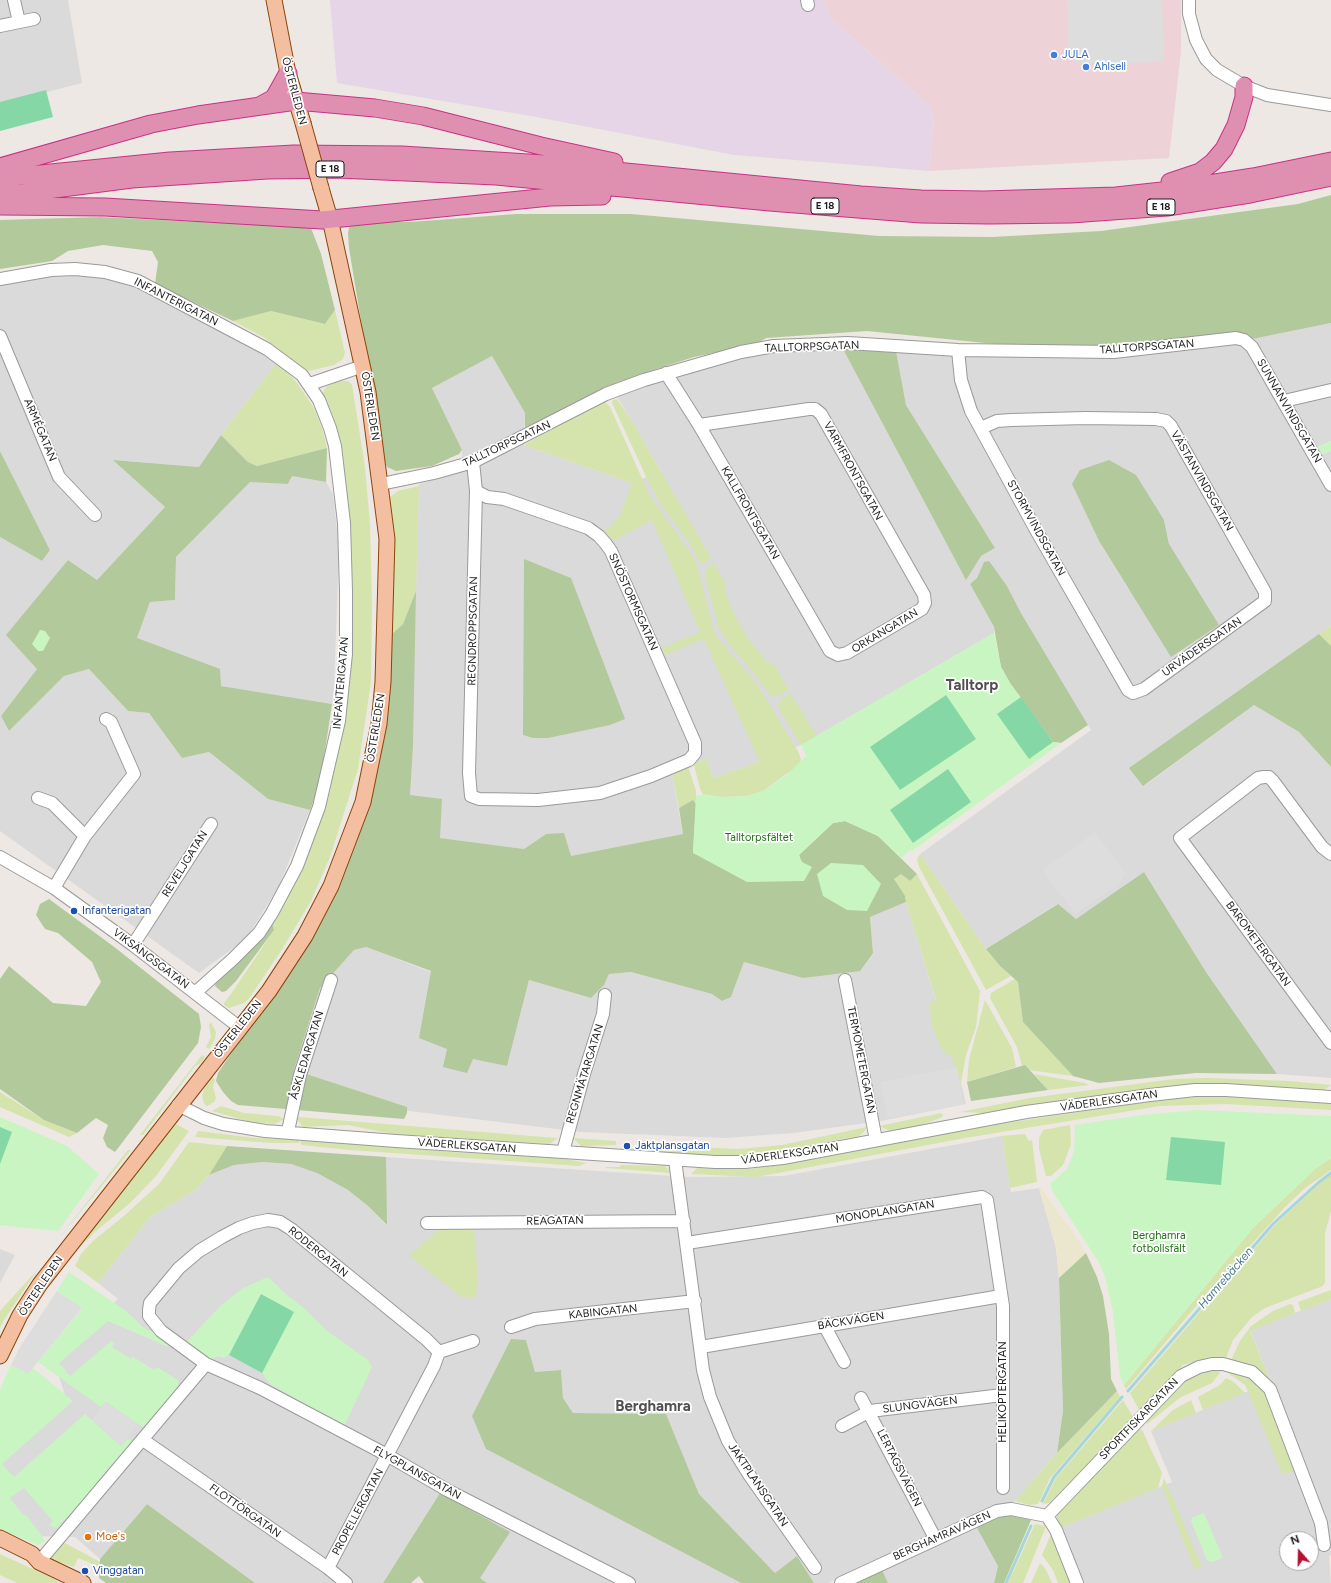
<!DOCTYPE html>
<meta charset="utf-8">
<style>
body{margin:0}
#map{position:relative;width:1331px;height:1583px;overflow:hidden;background:#ede8e3;font-family:Figtree,sans-serif}
canvas{display:block}
.north{position:absolute;left:1279px;top:1531px;width:40px;height:40px;box-sizing:border-box;background:#fff;border:1px solid #a5a5a5;border-radius:50%;rotate:340deg;font-size:11px;font-weight:700;line-height:16px;text-align:center;color:#1d1d1d}
.north::after{content:'';display:block;margin:auto;width:14px;height:18px;background:#ba0f34;clip-path:polygon(50% 0,100% 100%,50% 72%,0 100%)}
</style>
<div id="map">
<canvas width="1331" height="1583"></canvas>
<div class="north">N</div>
</div>
<script>
const ctx = document.querySelector('canvas').getContext('2d');
ctx.lineJoin = 'round';
function paint(path, color) { ctx.fillStyle = color; ctx.fill(path, 'evenodd'); }
const shape = rows => new Path2D(rows.map(r => 'M' + r).join(''));
function stroke(path, color, width, dash) { ctx.strokeStyle = color; ctx.lineWidth = width; ctx.lineCap = dash ? 'butt' : 'round'; ctx.setLineDash(dash || []); ctx.stroke(path); }
function label(font, color, halo, rows, align = 'center') {
  ctx.font = font + ' Figtree,sans-serif'; ctx.lineWidth = 3.5; ctx.setLineDash([]); ctx.textBaseline = 'middle'; ctx.strokeStyle = halo; ctx.fillStyle = color; for (const [text, x, y, turn = 0] of rows) {
    ctx.save(); ctx.translate(x, y); ctx.rotate((+turn || 0) * Math.PI / 180); ctx.textAlign = isNaN(turn) ? turn : align; if (halo) ctx.strokeText(text, 0, 0); ctx.fillText(text, 0, 0); ctx.restore();
  }
}
const residential = shape([
 [0,0,68,0,82,83,0,104],
 [67,273,120,278,278,361,221,435,199,467,114,460,165,507,97,580,68,560,37,669,1,716,9,731,64,676,89,669,128,711,149,713,182,758,209,752,268,799,310,810,279,886,246,939,199,973,0,831,0,537,42,561,50,550,0,451,0,284],
 [1331,323,1331,441,1317,447,1323,454,1331,451,1331,626,1244,688,1144,786,1254,705,1299,732,1331,767,1331,1078,1277,1074,1206,972,1144,872,1076,919,1057,904,986,949,920,854,1091,730,1021,613,1007,586,984,563,977,578,970,584,994,627,994,633,801,745,760,762,713,778,706,759,672,773,683,834,571,857,546,834,524,849,439,838,410,795,419,484,462,471,462,450,432,388,492,356,525,413,524,445,632,483,661,471,616,395,761,348,842,347,981,556,995,548,906,405,896,351,976,354,1231,343],
 [1073,484,1164,520,1169,544,1129,590,1099,541],
 [292,476,326,482,333,494,339,548,334,688,332,704,221,686,137,638,150,602,175,600,176,557,250,481,288,484],
 [906,902,961,1083,966,1104,881,1121,794,1133,725,1138,581,1132,286,1096,320,988,354,950,366,947,431,972,507,1066,529,980,591,998,604,985,609,974,631,972,712,994,722,1001,731,997,744,962,803,978,873,953,870,917],
 [1002,1136,1011,1192,1039,1188,1056,1248,1059,1278,1063,1411,1057,1453,1015,1501,1009,1514,994,1583,888,1583,877,1559,828,1583,814,1583,797,1556,775,1573,699,1494,666,1414,573,1413,563,1398,561,1370,535,1372,526,1340,486,1449,741,1583,487,1583,480,1579,440,1493,383,1583,255,1583,147,1504,100,1559,75,1537,33,1536,0,1497,0,1455,65,1395,53,1359,118,1299,98,1283,151,1216,194,1191,209,1175,234,1165,263,1162,291,1164,317,1173,348,1190,368,1206,386,1225,386,1157,689,1177,783,1176],
 [0,1249,15,1255,0,1283],
 [1331,1299,1331,1555,1329,1556,1331,1583,1082,1583,1060,1528,1172,1482,1151,1431,1271,1382,1250,1330],
 [1287,1539,1311,1539,1311,1563,1287,1563]
]);
const commercial = shape([
 [822,0,1181,0,1181,52,1169,158,929,171,934,119,929,105,831,19]
]);
const industrial = shape([
 [330,0,822,0,831,19,929,105,934,119,929,171,734,155,531,116,337,83]
]);
const farmland = shape([
 [1039,1188,1042,1189,1081,1244,1086,1253,1059,1278,1056,1248]
]);
const grass = shape([
 [335,310,345,353,343,359,334,365,309,371,296,364,265,338,233,321,271,311,325,324],
 [278,361,297,383,314,408,322,428,327,448,257,466,248,462,221,435],
 [338,381,348,381,352,385,365,467,370,525,372,604,371,682,358,769,330,857,311,901,281,951,250,997,244,1003,229,1008,224,1005,224,1003,231,994,274,930,272,922,288,890,343,713,342,451,333,418,322,394,326,387],
 [617,399,633,423,711,558,703,563,700,562,688,541,660,503,650,485,612,403,613,400],
 [605,402,610,407,649,494,696,561,715,635,757,684,799,753,801,760,799,765,763,791,747,796,724,797,708,796,703,794,700,789,694,765,696,763,706,758,713,778,760,762,704,639,664,655,662,648,700,632,652,520,613,541,605,532,620,516,632,483,524,445,594,405],
 [419,486,416,591,403,624,391,635,390,497,398,491],
 [714,563,726,585,725,592,734,614,747,637,766,661,774,665,789,690,777,696,772,697,749,667,728,643,718,626,705,575,707,567],
 [1331,626,1331,646,1319,634],
 [791,694,817,736,801,745,778,707,780,700],
 [688,766,696,791,696,804,693,800,679,808,672,773],
 [920,854,986,949,1000,966,1011,976,986,990,919,867,917,859],
 [901,874,910,881,917,874,980,991,976,1027,966,1055,961,1083,959,1084,956,1073,953,1058,942,1050,932,1026,929,1003,936,1000,906,902,905,896,894,883,893,879],
 [1015,979,1018,982,1023,1022,1073,1076,1029,1070,1025,1065,1022,1066,1017,1047,990,998,991,993],
 [985,1000,1012,1048,1016,1067,967,1082,969,1060],
 [211,1022,216,1032,215,1039,209,1049,206,1047,211,1037,209,1025],
 [202,1055,205,1057,200,1064,195,1066,143,1135,140,1135],
 [1034,1074,1085,1083,1089,1085,1048,1090],
 [212,1076,215,1080,213,1087,216,1098,214,1102,207,1106,204,1103,202,1096,206,1083],
 [1207,1078,1289,1081,1331,1085,1324,1090,1314,1090,1229,1084,1143,1090,984,1113,960,1112,1030,1098,1174,1079],
 [0,1092,44,1120,77,1133,69,1137,0,1107],
 [1215,1095,1331,1102,1331,1110,1226,1104,1160,1106,965,1138,757,1177,691,1174,697,1168,751,1169,979,1127,1153,1101],
 [221,1106,244,1113,278,1116,284,1119,275,1124,250,1122,212,1111],
 [941,1113,943,1116,940,1118,916,1127,890,1131,879,1126],
 [299,1117,544,1137,557,1138,550,1144,393,1134,348,1125,303,1127,296,1118],
 [176,1124,189,1131,156,1176,130,1203,96,1231,71,1256,106,1209],
 [1070,1125,1071,1144,1063,1165,1051,1176,1046,1176,1039,1149,1039,1138,1043,1130],
 [867,1127,864,1132,859,1136,757,1155,734,1156,676,1154,656,1152,651,1147,653,1145,739,1149,782,1145],
 [198,1131,255,1138,299,1139,299,1143,271,1143,195,1137],
 [1025,1134,1029,1141,1032,1140,1037,1182,1010,1188,1002,1136],
 [573,1138,616,1141,616,1145,581,1146],
 [300,1139,451,1152,561,1158,586,1163,579,1166,350,1150,301,1145],
 [189,1142,227,1146,209,1175,194,1191,151,1216,98,1283,75,1266,81,1254,93,1241,125,1215,159,1184],
 [128,1150,131,1150,59,1238],
 [1331,1158,1331,1170,1305,1188,1286,1206,1208,1292,1126,1389,1124,1385,1253,1228,1315,1169],
 [621,1165,665,1166,671,1173,606,1168,606,1167,620,1167],
 [1331,1175,1331,1211,1325,1233,1325,1282,1323,1286,1265,1308,1252,1317,1233,1340,1226,1358,1211,1357,1183,1365,1139,1410,1130,1393,1275,1225,1319,1184],
 [474,1227,478,1283,475,1297,463,1298,409,1256,440,1228],
 [38,1269,4,1320,0,1328,0,1311],
 [1331,1290,1331,1299,1301,1311,1298,1302],
 [1290,1304,1293,1305,1295,1313,1250,1331,1271,1382,1231,1360,1240,1341,1251,1326,1273,1311],
 [1209,1369,1220,1369,1221,1371,1212,1383,1181,1397,1147,1424,1146,1421,1189,1376],
 [1229,1371,1254,1377,1265,1390,1295,1470,1284,1474,1282,1473,1247,1389,1245,1385,1228,1373],
 [1226,1378,1234,1382,1245,1393,1203,1410,1198,1397,1220,1385],
 [1117,1391,1120,1397,1050,1478,1038,1504,1030,1505,1015,1501,1057,1453],
 [1123,1400,1133,1417,1064,1489,1049,1503,1043,1504,1056,1478],
 [1191,1400,1196,1413,1151,1431,1173,1410],
 [1139,1429,1142,1430,1162,1473,1158,1488,1060,1528,1057,1519,1057,1511],
 [1164,1478,1202,1567,1195,1570,1162,1486],
 [1035,1524,1045,1526,1045,1529,1023,1583,1008,1583],
 [1051,1534,1054,1537,1071,1583,1058,1583,1053,1570,1042,1555],
 [65,1543,100,1562,100,1567,78,1558,74,1567,52,1560,51,1556,57,1545],
 [0,1554,54,1579,59,1583,17,1583,0,1575],
 [1040,1563,1046,1570,1052,1583,1031,1583]
]);
const forest = shape([
 [1331,195,1331,323,1252,339,1249,335,1244,333,1109,346,1015,346,867,331,766,338,757,344,694,357,641,374,525,430,525,413,492,356,432,388,462,450,459,454,432,466,396,471,387,467,384,460,349,248,348,233,350,224,354,222,410,222,516,214,631,214,879,236,992,237,1101,231,1298,204],
 [100,217,220,223,288,224,311,228,321,254,335,310,325,324,271,311,233,321,155,284,158,262,152,251,103,245,68,251,52,261,0,269,0,220],
 [842,347,896,351,906,405,995,548,981,556,966,580],
 [221,435,248,462,257,466,327,448,326,482,292,476,288,484,250,482,176,557,175,600,150,602,137,638,220,669,221,686,332,704,320,784,310,810,268,799,209,752,182,758,149,713,128,711,89,669,64,676,9,731,1,716,37,669,6,635,68,560,97,580,165,507,113,460,199,467],
 [0,451,50,550,42,561,0,537],
 [1109,460,1136,475,1164,520,1169,544,1219,625,1171,657,1099,541,1072,484,1080,470],
 [524,559,571,578,625,719,610,725,548,738,533,738,523,735],
 [989,561,1007,586,1021,613,1088,725,1061,743,1053,742,1010,683,1001,667,994,627,970,584,977,578,984,562],
 [416,591,413,745,410,795,442,799,440,838,524,849,546,834,564,833,571,856,683,834,679,808,693,800,696,804,693,853,801,862,799,855,833,823,845,821,878,836,917,874,910,881,901,874,894,879,905,896,906,902,870,917,873,953,860,971,803,978,744,962,731,997,722,1001,712,994,631,972,609,974,604,985,591,998,529,980,507,1066,473,1059,467,1073,443,1067,447,1049,419,1038,431,971,366,947,354,950,320,988,294,1070,407,1107,407,1113,404,1119,238,1105,231,1101,223,1092,216,1081,218,1073,261,1009,343,874,362,827,375,776,391,635,403,624],
 [1319,634,1331,646,1331,767,1299,732,1254,705,1143,786,1129,768],
 [1144,872,1206,972,1277,1074,1196,1073,1099,1083,1073,1076,1023,1022,1018,982,1000,966,986,949,1058,904,1076,919],
 [49,899,113,946,199,1014,201,1027,198,1043,115,1152,107,1147,103,1138,108,1125,96,1118,77,1133,44,1120,0,1089,0,979,9,966,53,1003,86,1006,101,982,92,962,58,933,45,929,36,915,40,904],
 [272,922,274,930,236,981,226,991,222,992,215,986,217,977],
 [1025,1065,1048,1090,971,1101,967,1082],
 [227,1146,386,1157,387,1225,368,1206,348,1190,317,1173,291,1164,263,1162,234,1165,209,1175],
 [1086,1253,1097,1277,1103,1296,1109,1334,1111,1379,1117,1391,1057,1453,1063,1411,1059,1278],
 [511,1339,526,1340,535,1372,561,1370,563,1398,573,1413,666,1414,699,1494,775,1573,797,1556,814,1583,741,1583,486,1449,472,1416],
 [440,1493,510,1532,480,1578,487,1583,424,1583,419,1576,411,1583,383,1583],
 [147,1504,255,1583,106,1583,99,1578,100,1559],
 [1009,1514,1031,1520,1004,1583,994,1583,998,1566,976,1526],
 [882,1570,888,1583,855,1583]
]);
const park = shape([
 [1331,441,1331,451,1323,454,1317,447],
 [40,630,45,631,50,638,43,651,38,651,32,644],
 [994,633,1001,667,1010,683,1053,742,1061,743,912,851,909,850,902,858,878,836,845,821,833,823,799,855,802,862,812,867,804,881,747,882,693,853,696,796,703,794,724,797,747,796,763,791,786,776,806,756,801,745],
 [831,863,863,865,881,884,867,911,847,910,823,896,817,874],
 [1197,1110,1331,1116,1331,1158,1315,1169,1253,1228,1124,1385,1120,1376,1113,1312,1106,1280,1100,1264,1053,1192,1050,1184,1067,1169,1070,1162,1074,1152,1075,1125,1142,1115],
 [0,1117,67,1146,99,1174,58,1231,0,1225],
 [69,1272,126,1311,144,1328,156,1334,160,1333,172,1346,166,1346,108,1321,59,1363,70,1376,111,1341,114,1343,112,1347,131,1359,132,1356,154,1370,157,1367,178,1380,179,1388,144,1428,106,1402,101,1407,38,1362,82,1309,57,1291],
 [268,1277,288,1296,304,1308,327,1331,367,1359,372,1367,344,1426,270,1384,262,1373,229,1355,224,1358,219,1356,211,1359,185,1344,220,1306,243,1288],
 [11,1365,28,1374,33,1368,73,1401,2,1464,14,1477,85,1414,121,1446,127,1439,131,1440,132,1444,79,1505,57,1528,52,1527,49,1524,53,1521,24,1488,10,1498,24,1516,26,1515,39,1532,45,1541,38,1545,0,1529,0,1389],
 [1204,1513,1223,1558,1212,1562,1207,1560,1191,1521,1193,1517]
]);
const pitch = shape([
 [46,90,53,117,0,131,0,102],
 [946,695,976,739,900,790,870,747],
 [1021,697,1053,742,1029,759,997,714],
 [948,769,971,802,913,843,890,810],
 [0,1127,12,1132,0,1164],
 [1171,1137,1225,1142,1221,1185,1166,1180],
 [261,1294,294,1312,262,1373,229,1355]
]);
const parking = shape([
 [1067,0,1162,0,1164,62,1078,64,1068,52],
 [1095,832,1125,872,1119,884,1075,914,1042,870],
 [957,1067,964,1104,887,1118,880,1082],
 [57,1291,82,1308,28,1374,11,1365,20,1347],
 [105,1402,138,1424,121,1446,92,1420]
]);
const stream = shape([
 [1128,1391,1273,1224,1318,1183,1331,1173],
 [1042,1501,1054,1477,1122,1397],
 [1006,1583,1031,1526]
]);
const minor = shape([
 [14,0,19,22],
 [807,0,808,5],
 [1189,0,1189,14,1196,40,1206,59,1217,70,1244,86,1267,95,1331,105],
 [0,26,34,19],
 [0,279,51,270,75,269,105,272,138,281,267,349,302,375,319,400,330,428,335,446,344,523,346,591,346,654,339,721,319,807,297,866,272,913,259,933,233,959,196,992],
 [0,336,59,477,95,515],
 [958,350,961,380,971,411,1036,530,1128,690,1133,693,1144,689,1265,601,1265,592,1171,426,1166,421,1156,419,1085,418,1011,420,997,421,981,428],
 [666,373,699,425,830,651,838,655,847,653,922,609,925,603,924,595,821,414,815,409,809,409,699,425],
 [310,384,363,366],
 [1284,401,1331,390],
 [473,462,476,491,469,773,471,796,479,799,538,800,600,793,651,776,689,760,695,753,695,743,611,551,606,544,599,536,588,528,504,499,487,497,476,491],
 [381,484,434,473,473,462,606,394,644,380,741,352,774,346,848,343,958,350,1114,352,1236,338,1244,340,1252,347,1331,485],
 [38,798,52,803,85,836],
 [1331,854,1322,847,1273,781,1269,777,1264,777,1258,778,1180,838,1331,1043],
 [0,857,54,888,133,945,239,1027],
 [54,888,85,836,134,774,111,722,106,719],
 [133,945,211,824],
 [845,980,876,1140],
 [178,1105,204,1118,223,1124,265,1131,396,1141,715,1162,745,1162,783,1158,1026,1112,1150,1095,1195,1090,1226,1090,1331,1097],
 [288,1131,300,1075,331,980],
 [563,1152,584,1074,603,1014,605,995],
 [675,1160,703,1370,710,1397,728,1441,750,1476,815,1568],
 [427,1223,684,1221],
 [687,1243,982,1197,987,1200,1003,1306,1003,1488],
 [824,1325,844,1362],
 [511,1327,535,1319,695,1301],
 [701,1347,1001,1296],
 [439,1352,426,1339,291,1229,280,1222,268,1220,253,1223,239,1228,222,1237,199,1251,179,1268,150,1303,149,1310,149,1316,161,1331,206,1364,260,1388,387,1455,447,1490,629,1583],
 [439,1352,473,1341],
 [861,1398,935,1538],
 [842,1426,870,1411,1002,1395],
 [143,1440,328,1568,346,1583],
 [1047,1516,1181,1376,1199,1367,1212,1364,1223,1364,1252,1372,1270,1389,1321,1523,1324,1545],
 [1047,1516,1056,1530,1077,1583],
 [39,1562,206,1364],
 [328,1568,434,1366,439,1352],
 [841,1583,997,1511,1011,1509,1047,1516]
]);
const major = shape([
 [274,0,288,73,303,123],
 [0,1356,20,1315,40,1284,269,991,305,936,331,886,363,802,379,724,383,682,387,539,368,392,330,219,321,188],
 [0,1538,32,1554,39,1562,83,1583]
]);
const highway = shape([
 [261,105,274,98,288,73],
 [0,167,151,124,198,115,296,101,375,108,423,116,541,146,614,162],
 [0,180,21,176,170,161,294,154,402,155,544,164,861,195,921,199,984,200,1116,196,1171,190,1253,177,1331,161],
 [1170,182,1200,172,1213,162,1224,149,1236,125,1244,97,1244,86],
 [0,196,132,179,267,170,338,169,496,176,770,202,921,214,989,215,1071,214,1167,207,1250,194,1331,177],
 [0,206,105,207,322,220,550,197,602,196]
]);
const majorBridge = shape([
 [303,123,321,188]
]);
const markers = [
 [1054,55,4,"#3f7fe0"],
 [1086,67,4,"#3f7fe0"],
 [74,911,4,"#1a4fb4"],
 [627,1146,4,"#1a4fb4"],
 [88,1537,4,"#e8710a"],
 [85,1571,4,"#1a4fb4"]
];
const shields = [
 [330,169,28],
 [825,206,28],
 [1161,207,28]
];
const shieldNames = [
 ["E 18",330,169],
 ["E 18",825,206],
 ["E 18",1161,207]
];
const shopNames = [
 ["JULA",1062,55],
 ["Ahlsell",1094,67]
];
const streetNames = [
 ["ÖSTERLEDEN",294,91,75],
 ["INFANTERIGATAN",176,302,27],
 ["TALLTORPSGATAN",812,347,-2],
 ["TALLTORPSGATAN",1147,347,-4],
 ["ÖSTERLEDEN",370,406,81],
 ["SUNNANVINDSGATAN",1289,411,60],
 ["ARMÉGATAN",40,430,67],
 ["TALLTORPSGATAN",507,444,-25],
 ["VARMFRONTSGATAN",853,471,61],
 ["VÄSTANVINDSGATAN",1202,481,60],
 ["KALLFRONTSGATAN",750,513,60],
 ["STORMVINDSGATAN",1036,528,61],
 ["SNÖSTORMSGATAN",633,602,66],
 ["REGNDROPPSGATAN",473,631,-89],
 ["ORKANGATAN",885,631,-31],
 ["URVÄDERSGATAN",1202,647,-35],
 ["INFANTERIGATAN",341,683,-85],
 ["ÖSTERLEDEN",376,728,-81],
 ["REVELJGATAN",185,864,-58],
 ["BAROMETERGATAN",1258,944,54],
 ["VIKSÄNGSGATAN",151,959,37],
 ["ÖSTERLEDEN",238,1029,-52],
 ["ÅSKLEDARGATAN",307,1055,-73],
 ["TERMOMETERGATAN",861,1060,79],
 ["REGNMÄTARGATAN",585,1074,-73],
 ["VÄDERLEKSGATAN",1109,1101,-8],
 ["VÄDERLEKSGATAN",467,1146,4],
 ["VÄDERLEKSGATAN",790,1154,-8],
 ["MONOPLANGATAN",885,1212,-9],
 ["REAGATAN",555,1221,-1],
 ["RODERGATAN",318,1252,39],
 ["ÖSTERLEDEN",41,1286,-56],
 ["KABINGATAN",603,1312,-6],
 ["BÄCKVÄGEN",851,1321,-9],
 ["HELIKOPTERGATAN",1003,1392,-90],
 ["SLUNGVÄGEN",920,1405,-7],
 ["SPORTFISKARGATAN",1139,1419,-46],
 ["LERTAGSVÄGEN",899,1468,63],
 ["FLYGPLANSGATAN",417,1473,29],
 ["JAKTPLANSGATAN",758,1485,56],
 ["FLOTTÖRGATAN",245,1511,35],
 ["PROPELLERGATAN",358,1512,-62],
 ["BERGHAMRAVÄGEN",942,1536,-24]
];
const parkNames = [
 ["Talltorpsfältet",759,838],
 ["Berghamra",1159,1236],
 ["fotbollsfält",1159,1249]
];
const transitNames = [
 ["Infanterigatan",82,911],
 ["Jaktplansgatan",635,1146],
 ["Vinggatan",93,1571]
];
const foodNames = [
 ["Moe's",96,1537]
];
const waterNames = [
 ["Hamrebäcken",1226,1278,-49]
];
const districtNames = [
 ["Talltorp",972,686],
 ["Berghamra",653,1407]
];
paint(residential, '#dbdada');
paint(commercial, '#edd3d8');
paint(industrial, '#e5d5e6');
paint(farmland, '#ebe7cf');
paint(grass, '#d4e4ac');
paint(forest, '#b2c99b');
paint(park, '#c9f5c2');
paint(pitch, '#86d7a6');
paint(parking, '#ddd');
stroke(stream, '#a6d7d8', 3);
stroke(minor, '#9a9a9a', 14);
stroke(major, '#8a450b', 17);
stroke(highway, '#ca3186', 19);
stroke(minor, '#fff', 12);
stroke(major, '#f4bea1', 15);
stroke(highway, '#df90b0', 17);
stroke(majorBridge, '#8a450b', 17, []);
stroke(majorBridge, '#f4bea1', 15);
for (const [x, y, r, color] of markers) { const dot = new Path2D(); dot.arc(x, y, r, 0, 2 * Math.PI); ctx.fillStyle = color; ctx.fill(dot); stroke(dot, '#fff', 1.5); }
for (const [x, y, w] of shields) { const box = new Path2D(); box.roundRect(x - w / 2, y - 8, w, 16, 3); ctx.fillStyle = '#fff'; ctx.fill(box); stroke(box, '#1d1d1d', 1); }
label('bold 10px', '#1d1d1d', null, shieldNames);
label('11px', '#366cbe', '#fff', shopNames, 'left');
label('11px', '#1d1d1d', '#fff', streetNames);
label('11px', '#207114', '#fff', parkNames);
label('11px', '#164399', '#fff', transitNames, 'left');
label('11px', '#c56008', '#fff', foodNames, 'left');
label('italic 12px', '#477a8e', '#fff', waterNames);
label('bold 15px', '#505050', '#fff', districtNames);
</script>
